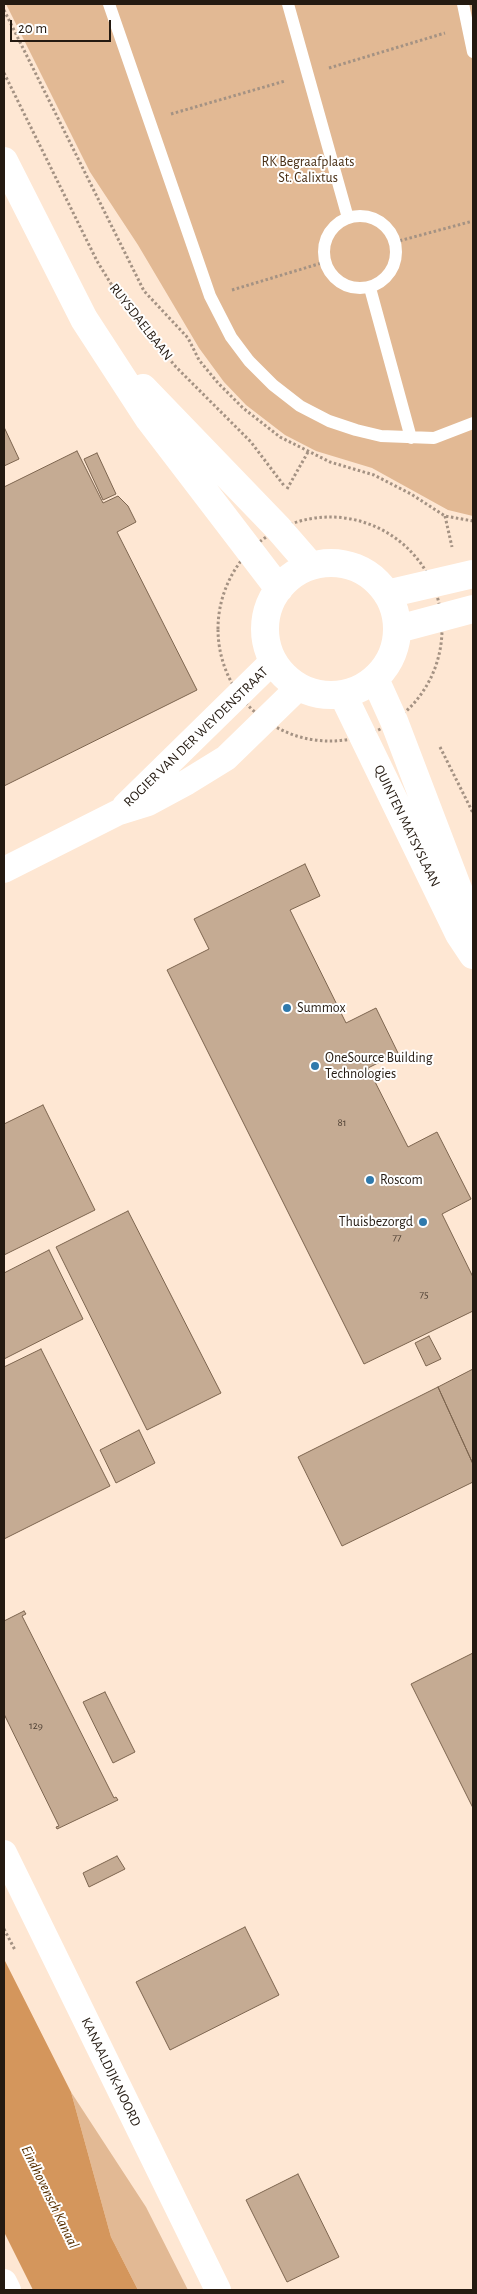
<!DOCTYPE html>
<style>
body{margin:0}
#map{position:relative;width:477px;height:2294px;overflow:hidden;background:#fee7d3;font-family:"Alegreya Sans",sans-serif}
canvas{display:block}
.frame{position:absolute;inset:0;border:5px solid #241a11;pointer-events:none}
.scale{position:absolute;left:10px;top:20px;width:101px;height:22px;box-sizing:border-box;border:2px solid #241a11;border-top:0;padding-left:6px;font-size:15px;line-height:18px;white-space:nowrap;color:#241a11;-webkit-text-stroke:4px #fff;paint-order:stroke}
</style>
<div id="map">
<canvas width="477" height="2294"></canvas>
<div class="frame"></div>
<div class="scale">20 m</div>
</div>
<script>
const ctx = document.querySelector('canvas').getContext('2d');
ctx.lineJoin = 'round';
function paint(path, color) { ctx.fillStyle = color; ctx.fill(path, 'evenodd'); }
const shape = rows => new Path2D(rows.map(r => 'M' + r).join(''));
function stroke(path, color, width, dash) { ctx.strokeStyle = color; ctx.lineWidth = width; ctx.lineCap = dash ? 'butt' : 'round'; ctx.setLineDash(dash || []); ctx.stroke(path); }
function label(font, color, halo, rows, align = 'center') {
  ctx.font = font + ' "Alegreya Sans",sans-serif'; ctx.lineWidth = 4; ctx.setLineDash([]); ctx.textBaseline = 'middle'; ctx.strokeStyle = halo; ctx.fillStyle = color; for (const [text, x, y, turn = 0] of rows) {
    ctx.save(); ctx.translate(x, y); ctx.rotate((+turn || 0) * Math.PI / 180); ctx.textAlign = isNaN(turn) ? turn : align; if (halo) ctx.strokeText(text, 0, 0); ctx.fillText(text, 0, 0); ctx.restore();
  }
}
const green = shape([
 [6,4,473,4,473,516,448,510,372,468,316,451,285,435,246,405,224,382,199,348,138,245,90,172],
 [71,2092,146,2207,188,2290,138,2290,111,2237]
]);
const water = shape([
 [4,1959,71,2092,111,2237,138,2290,33,2290,4,2232]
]);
const building = shape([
 [4,427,19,459,4,466,4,427],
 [77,451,103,503,118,496,128,506,136,522,117,532,197,690,4,786,4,487,77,451],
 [97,453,116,494,103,500,84,459,97,453],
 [305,864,320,896,290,910,346,1023,376,1008,398,1053,368,1068,408,1147,437,1132,471,1199,442,1214,473,1277,473,1311,364,1364,167,970,209,949,194,919,305,864],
 [43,1105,95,1210,4,1255,4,1124,43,1105],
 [128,1211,221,1393,147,1430,56,1247,128,1211],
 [49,1250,83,1319,4,1359,4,1273,49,1250],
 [429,1336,441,1359,426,1366,415,1343,429,1336],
 [41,1349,110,1486,4,1539,4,1367,41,1349],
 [473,1369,473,1464,438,1387,473,1369],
 [438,1387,473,1464,473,1482,342,1546,298,1457,438,1387],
 [139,1430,155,1463,116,1483,100,1450,139,1430],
 [24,1611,26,1614,22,1616,114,1798,116,1797,118,1800,57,1829,56,1827,59,1826,4,1714,4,1621,24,1611],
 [473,1653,473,1808,411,1684,473,1653],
 [105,1692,135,1752,113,1763,83,1702,105,1692],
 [117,1856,125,1869,89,1887,83,1873,117,1856],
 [245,1927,279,1995,170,2050,136,1982,245,1927],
 [298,2174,339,2257,287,2282,246,2200,298,2174]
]);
const path = shape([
 [4,10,144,291,188,338,199,360,218,383,243,408,280,437,330,462,374,475,411,494,445,516,473,521],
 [329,68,445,33],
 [4,73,97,261,124,305,176,367,251,442,285,487],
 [171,114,285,81],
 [395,242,473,221],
 [232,290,325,262],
 [287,489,308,452],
 [445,516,452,547],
 '218 629a112 112 0 1 1 224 0a112 112 0 1 1-224 0Z',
 [440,747,473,813],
 [4,1929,15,1950]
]);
const lane = shape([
 [109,4,210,296,231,337,249,361,273,385,300,406,329,421,356,430,381,436,434,438,473,423],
 [288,4,348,218],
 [463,4,473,52],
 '324 252a36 36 0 1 1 72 0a36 36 0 1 1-72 0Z',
 [370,288,411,438]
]);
const street = shape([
 [125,806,273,661],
 [4,870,119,812,148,803,187,782,226,758,299,687],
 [4,1853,218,2290],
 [4,2282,8,2290]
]);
const secondary = shape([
 [4,161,84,319,149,419,279,589],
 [143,388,278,528,311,566],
 '265 629a66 66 0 1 1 132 0a66 66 0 1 1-132 0Z',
 [387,594,473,574],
 [398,629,473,609],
 [375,679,394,721,468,915],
 [343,695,459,934,473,955]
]);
const markers = [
 [287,1008,5,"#2f79ac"],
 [315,1066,5,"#2f79ac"],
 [370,1180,5,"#2f79ac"],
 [423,1222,5,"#2f79ac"]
];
const numberNames = [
 ["81",342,1123],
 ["77",397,1238],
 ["75",424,1295],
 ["129",36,1726]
];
const parkNames = [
 ["RK Begraafplaats",308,162],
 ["St. Calixtus",308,178]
];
const streetNames = [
 ["RUYSDAELBAAN",141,322,52],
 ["ROGIER VAN DER WEYDENSTRAAT",196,737,-44],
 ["QUINTEN MATSYSLAAN",407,826,64],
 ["KANAALDIJK-NOORD",111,2072,64]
];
const poiNames = [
 ["Summox",297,1008],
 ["OneSource Building",325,1058],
 ["Technologies",325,1074],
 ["Roscom",380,1180],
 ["Thuisbezorgd",413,1222,"right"]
];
const waterNames = [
 ["Eindhovensch Kanaal",50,2197,64]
];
paint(green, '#e2b994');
paint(water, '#d4965c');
paint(building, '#c5ab93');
stroke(building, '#7d654f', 1);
stroke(path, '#a49283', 3, [2.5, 2.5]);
stroke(lane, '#fff', 12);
stroke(street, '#fff', 26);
stroke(secondary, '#fff', 28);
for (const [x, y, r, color] of markers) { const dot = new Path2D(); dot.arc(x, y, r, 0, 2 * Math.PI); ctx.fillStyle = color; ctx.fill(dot); stroke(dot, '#fff', 2); }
label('11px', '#4c3e32', null, numberNames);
label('14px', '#482e14', '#fff', parkNames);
label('14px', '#241a11', '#fff', streetNames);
label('14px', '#241a11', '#fff', poiNames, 'left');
label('italic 15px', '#583000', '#fff', waterNames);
</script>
